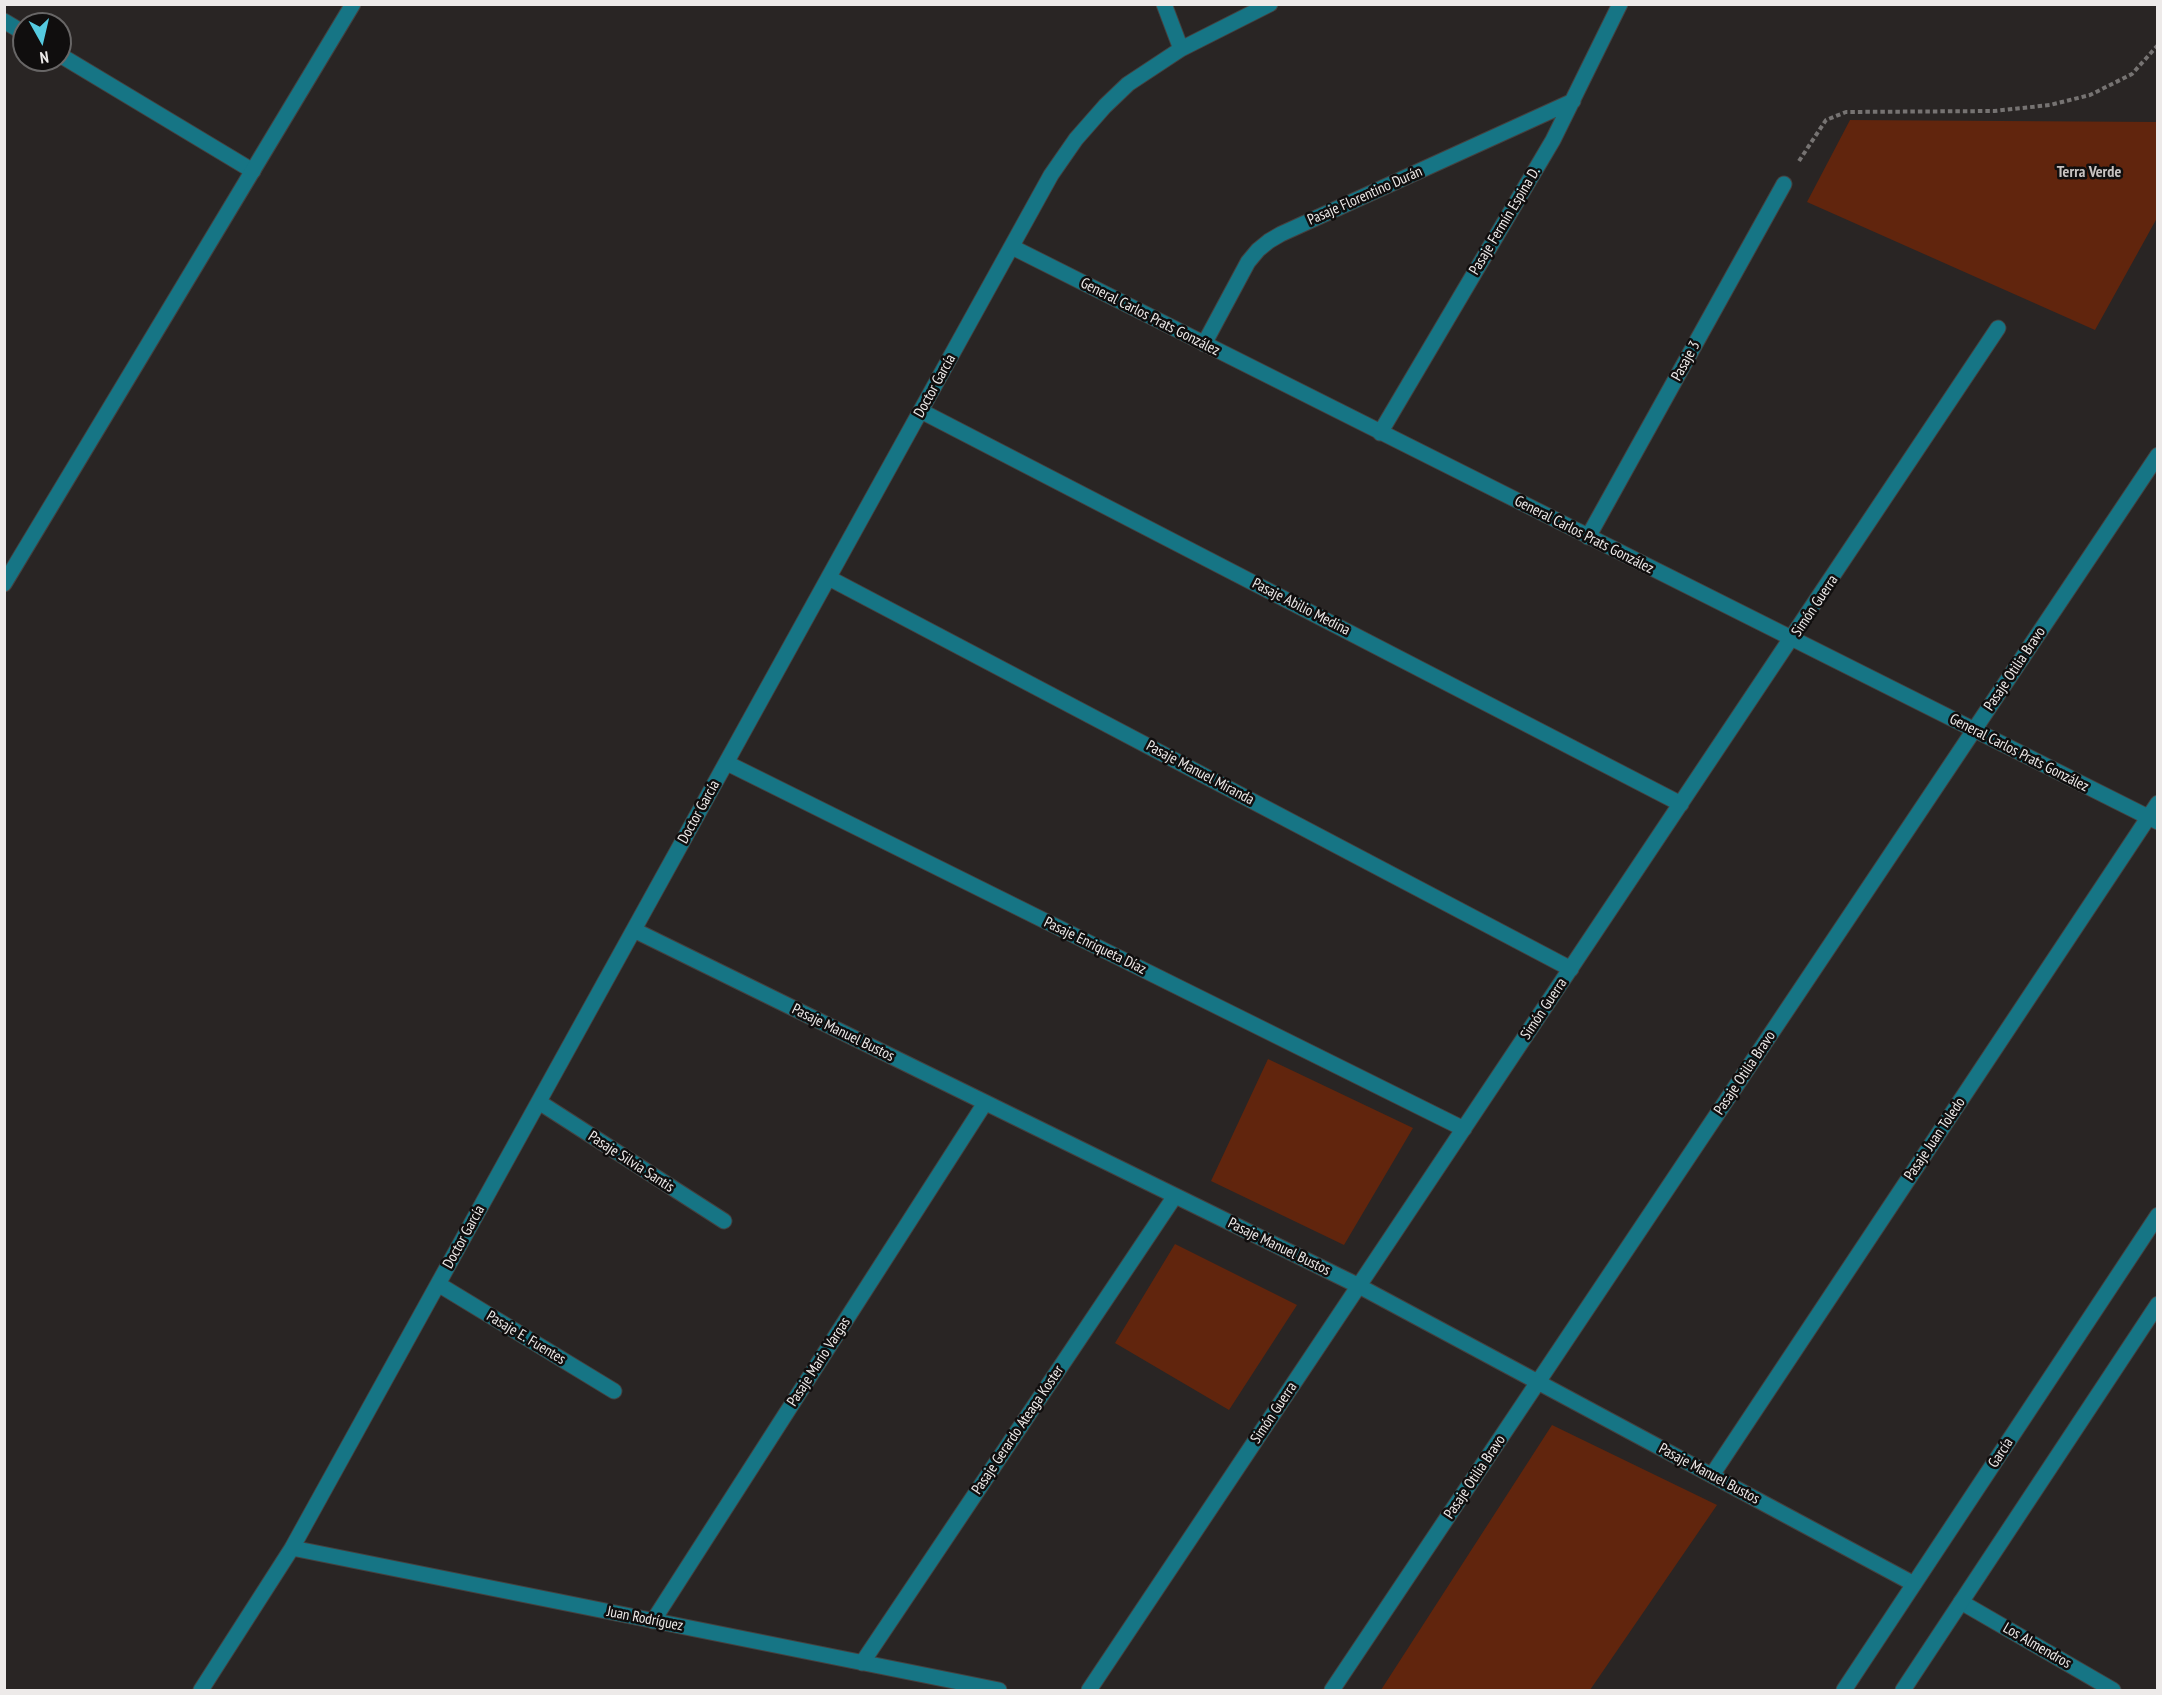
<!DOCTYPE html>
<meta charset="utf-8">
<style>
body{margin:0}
#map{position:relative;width:2162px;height:1695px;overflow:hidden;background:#292524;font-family:"PT Sans Narrow",sans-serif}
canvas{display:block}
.frame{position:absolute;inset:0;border:6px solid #edeae9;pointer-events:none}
.north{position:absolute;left:12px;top:12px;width:60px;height:60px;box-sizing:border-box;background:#100e0e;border:2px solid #686666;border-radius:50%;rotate:172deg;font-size:16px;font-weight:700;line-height:24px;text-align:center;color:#edeae9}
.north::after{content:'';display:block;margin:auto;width:21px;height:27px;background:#55cae0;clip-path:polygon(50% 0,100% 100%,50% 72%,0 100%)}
</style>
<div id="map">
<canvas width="2162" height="1695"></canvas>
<div class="frame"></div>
<div class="north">N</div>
</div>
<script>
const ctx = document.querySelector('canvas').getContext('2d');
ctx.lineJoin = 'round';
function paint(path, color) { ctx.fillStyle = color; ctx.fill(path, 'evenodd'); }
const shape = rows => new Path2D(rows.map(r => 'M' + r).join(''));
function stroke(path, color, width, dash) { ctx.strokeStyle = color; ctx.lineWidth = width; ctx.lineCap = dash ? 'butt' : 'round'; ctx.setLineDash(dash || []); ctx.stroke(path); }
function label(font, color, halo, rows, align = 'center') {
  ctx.font = font + ' "PT Sans Narrow",sans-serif'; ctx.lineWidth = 5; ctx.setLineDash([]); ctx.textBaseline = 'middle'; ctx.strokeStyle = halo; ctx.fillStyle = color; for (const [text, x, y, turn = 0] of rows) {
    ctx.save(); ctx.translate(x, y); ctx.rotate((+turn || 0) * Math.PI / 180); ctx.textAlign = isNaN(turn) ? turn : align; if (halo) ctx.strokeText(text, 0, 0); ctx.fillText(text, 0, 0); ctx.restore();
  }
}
const green = shape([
 [1850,120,2157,122,2157,218,2095,330,1807,202],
 [1268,1059,1413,1128,1344,1245,1211,1181],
 [1175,1244,1297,1305,1229,1410,1115,1343],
 [1552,1425,1717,1505,1590,1690,1381,1690]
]);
const path = shape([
 [1799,161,1826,120,1846,112,1994,111,2050,105,2090,95,2132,74,2158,45]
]);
const service = shape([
 [4,21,24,33],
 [60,55,253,171]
]);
const minor = shape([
 [1164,4,1181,49],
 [1012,247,2158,822],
 [1204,344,1248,262,1258,250,1269,241,1281,234,1573,101],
 [921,411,1681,804],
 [1380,433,1553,140,1620,4],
 [1588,537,1784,184],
 [829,578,1571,969],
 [4,584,353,4],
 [727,763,1464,1129],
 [634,930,1359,1286,1914,1584],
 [539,1102,724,1221],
 [438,1284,614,1391],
 [1712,1475,2158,803],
 [292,1548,999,1690],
 [1961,1602,2113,1690],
 [653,1621,985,1103],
 [862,1663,1175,1196],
 [201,1690,292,1548,1051,175,1076,139,1105,106,1128,84,1181,49,1270,4],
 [1089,1690,1998,328],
 [1332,1690,2158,455]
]);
const tertiary = shape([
 [1844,1690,2158,1215],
 [1903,1690,2158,1304]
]);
const streetNames = [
 ["Pasaje Florentino Durán",1365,196,-24],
 ["Pasaje Fermín Espina D.",1505,221,-59],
 ["General Carlos Prats González",1150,317,27],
 ["Pasaje 3",1686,361,-61],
 ["Doctor García",935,386,-61],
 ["General Carlos Prats González",1584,535,27],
 ["Simón Guerra",1815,606,-56],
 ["Pasaje Abilio Medina",1301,607,27],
 ["Pasaje Otilia Bravo",2015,669,-56],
 ["General Carlos Prats González",2019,753,27],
 ["Pasaje Manuel Miranda",1200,773,28],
 ["Doctor García",699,812,-61],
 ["Pasaje Enriqueta Díaz",1095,946,26],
 ["Simón Guerra",1544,1009,-56],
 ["Pasaje Manuel Bustos",843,1033,26],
 ["Pasaje Otilia Bravo",1745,1073,-56],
 ["Pasaje Juan Toledo",1935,1139,-56],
 ["Pasaje Silvia Santis",631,1162,33],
 ["Doctor García",464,1237,-61],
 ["Pasaje Manuel Bustos",1279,1247,26],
 ["Pasaje E. Fuentes",526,1338,31],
 ["Pasaje Mario Vargas",819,1362,-57],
 ["Simón Guerra",1274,1413,-56],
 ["Pasaje Gerardo Ateaga Koster",1018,1430,-56],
 ["García",2001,1453,-57],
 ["Pasaje Manuel Bustos",1709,1474,28],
 ["Pasaje Otilia Bravo",1475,1477,-56],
 ["Juan Rodríguez",645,1619,11],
 ["Los Almendros",2037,1646,30]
];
const neighbourhoodNames = [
 ["Terra Verde",2089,172]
];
paint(green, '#61250d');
stroke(service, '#444140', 17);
stroke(minor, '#444140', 17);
stroke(tertiary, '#444140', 17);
stroke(path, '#767372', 4, [4.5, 3]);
stroke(service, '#167585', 15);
stroke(minor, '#167585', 15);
stroke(tertiary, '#167585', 15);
label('15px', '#edeae9', '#100e0e', streetNames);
label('bold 16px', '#c8c3c1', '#100e0e', neighbourhoodNames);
</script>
